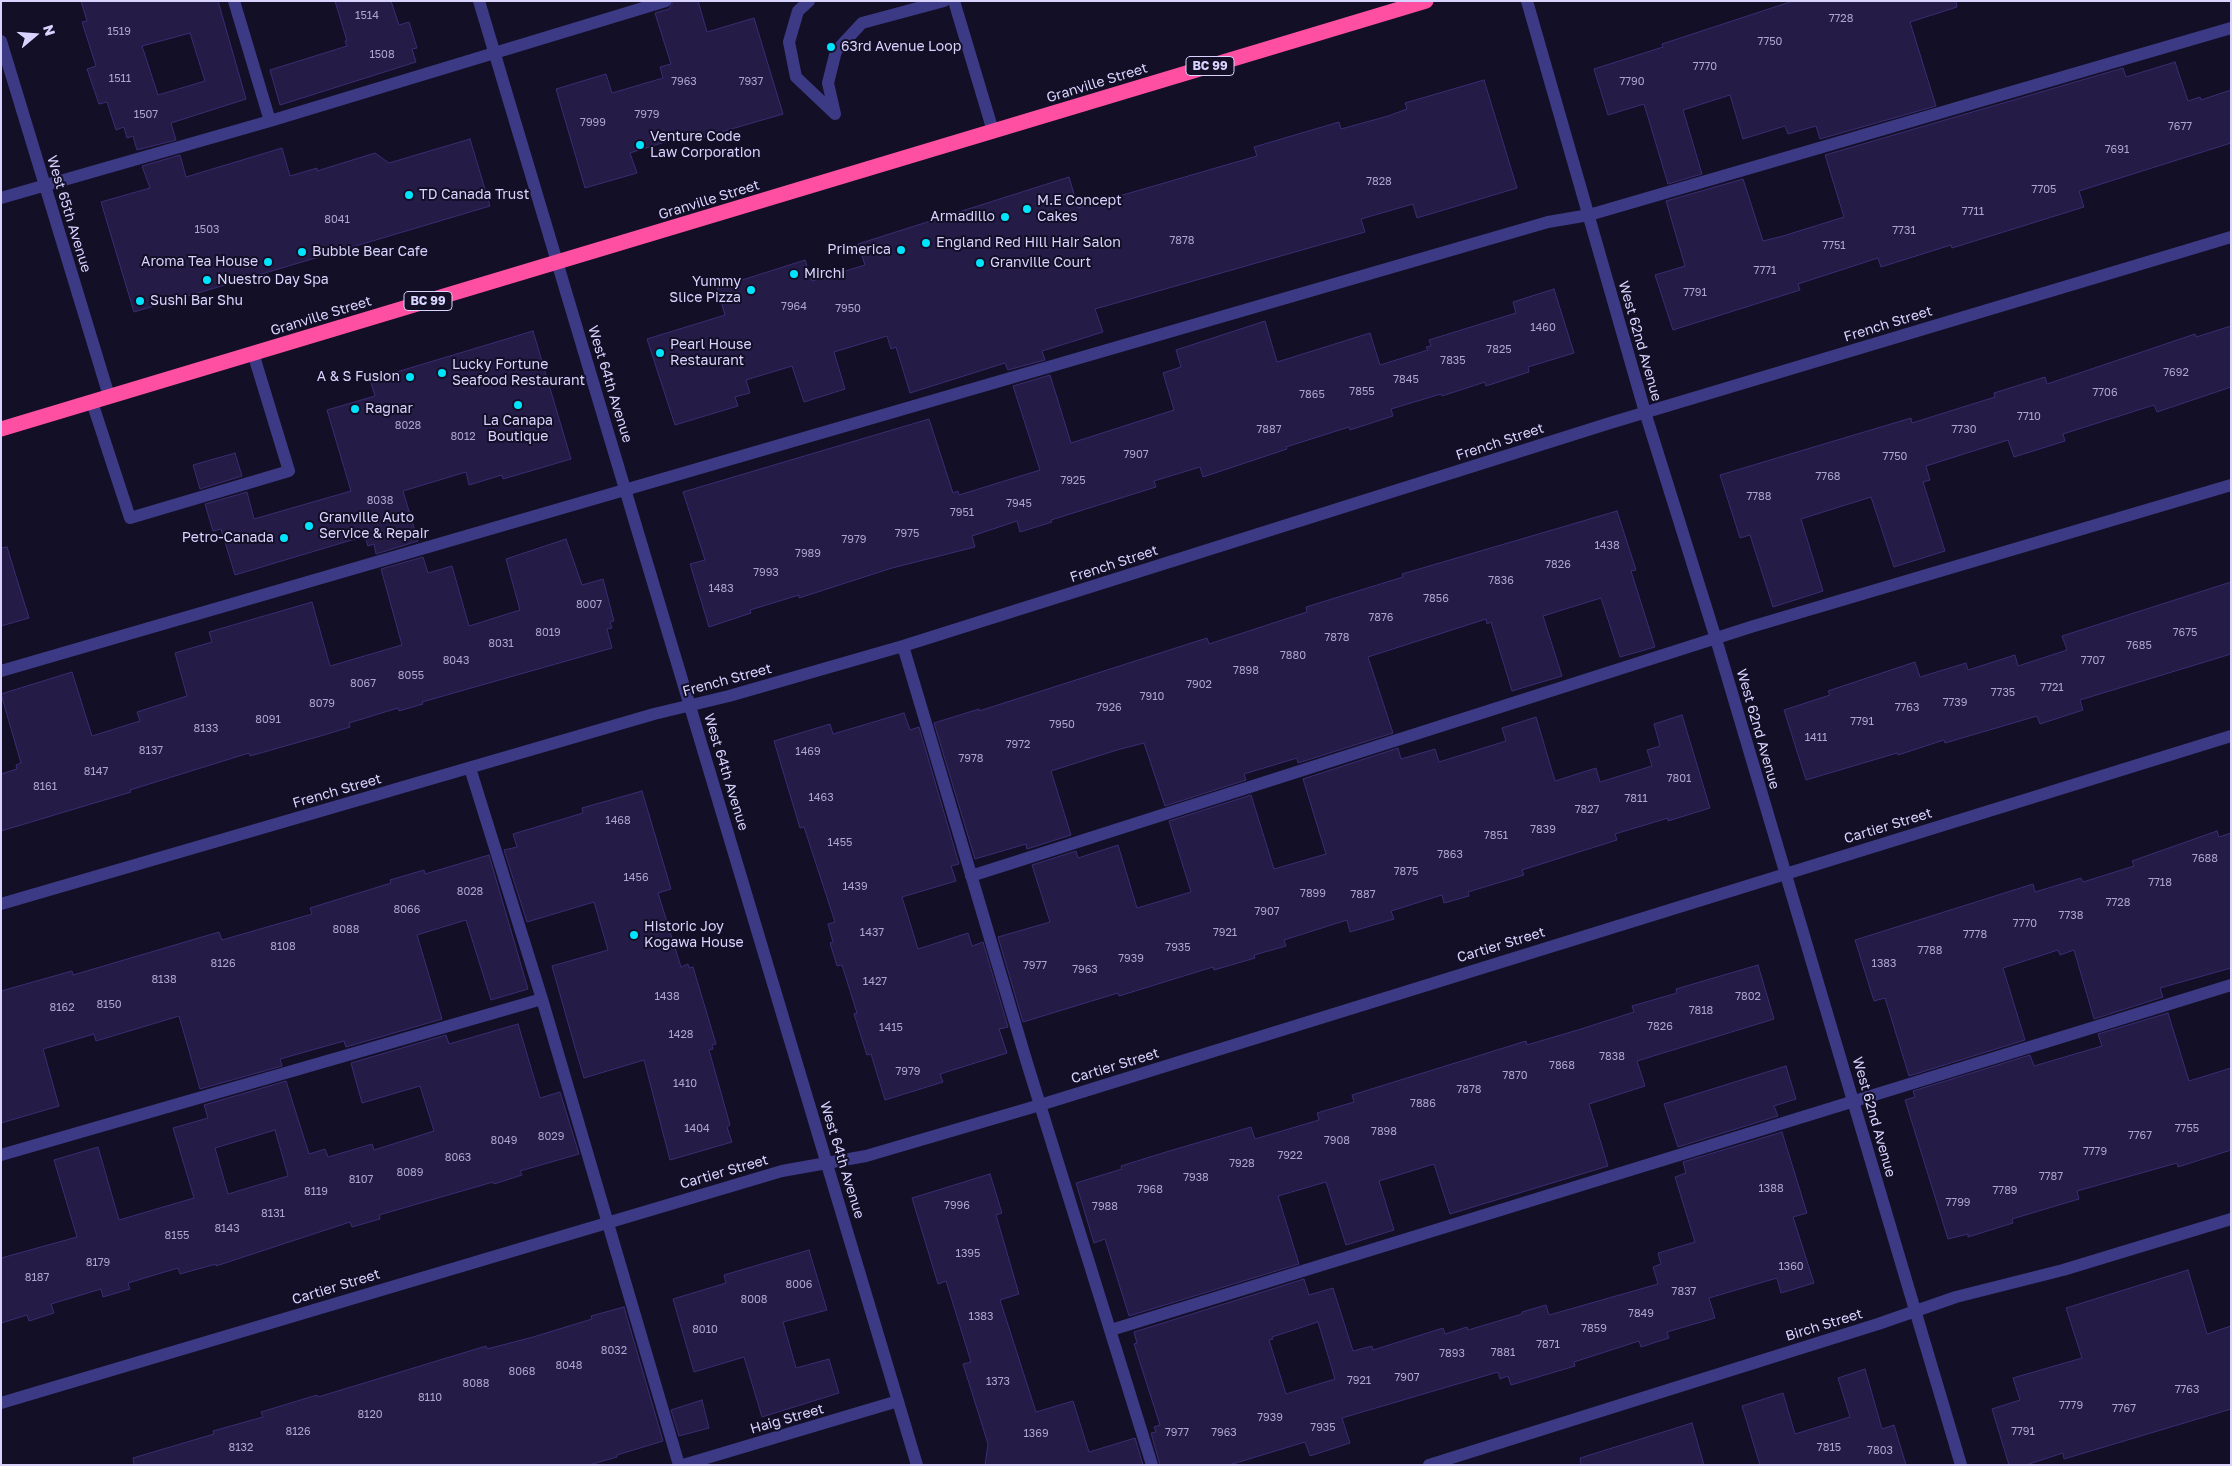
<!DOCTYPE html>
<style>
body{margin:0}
#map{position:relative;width:2232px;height:1466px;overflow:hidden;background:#130f26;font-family:"Golos Text",sans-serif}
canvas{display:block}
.frame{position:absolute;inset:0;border:2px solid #d9d4ff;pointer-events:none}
.north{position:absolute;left:10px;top:10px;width:50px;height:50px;-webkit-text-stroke:4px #130f26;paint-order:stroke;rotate:72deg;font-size:14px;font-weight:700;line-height:20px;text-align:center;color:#d9d4ff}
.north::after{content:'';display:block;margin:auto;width:18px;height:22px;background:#d9d4ff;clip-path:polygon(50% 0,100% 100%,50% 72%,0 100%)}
</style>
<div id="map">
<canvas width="2232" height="1466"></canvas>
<div class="frame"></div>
<div class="north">N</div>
</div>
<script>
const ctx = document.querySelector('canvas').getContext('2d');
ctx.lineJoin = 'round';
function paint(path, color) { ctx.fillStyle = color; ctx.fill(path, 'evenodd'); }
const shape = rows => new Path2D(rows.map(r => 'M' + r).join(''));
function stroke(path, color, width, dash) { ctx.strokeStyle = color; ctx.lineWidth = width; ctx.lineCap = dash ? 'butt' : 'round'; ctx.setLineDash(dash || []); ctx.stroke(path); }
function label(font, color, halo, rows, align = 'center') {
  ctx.font = font + ' "Golos Text",sans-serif'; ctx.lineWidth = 4; ctx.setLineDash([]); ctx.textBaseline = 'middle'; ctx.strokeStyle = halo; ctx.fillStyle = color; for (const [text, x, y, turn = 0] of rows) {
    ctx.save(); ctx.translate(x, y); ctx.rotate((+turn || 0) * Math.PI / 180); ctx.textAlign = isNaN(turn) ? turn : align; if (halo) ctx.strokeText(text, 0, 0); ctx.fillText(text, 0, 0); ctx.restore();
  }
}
const building = shape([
 [81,1,218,1,246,99,171,123,176,140,137,150,133,136,127,138,124,127,116,130,107,102,99,104,87,69,96,66,82,22,87,21,81,1],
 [190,33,205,81,158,95,142,46,190,33],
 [335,1,391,1,399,25,409,22,417,48,412,49,416,62,280,105,270,70,347,46,345,41,347,41,335,1],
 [674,1,698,1,707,32,754,18,783,114,683,143,681,137,630,153,637,173,585,188,556,89,606,74,612,93,663,78,660,67,671,64,655,13,669,9,674,1],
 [1793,1,1956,1,1957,7,1910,22,1936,106,1820,139,1816,126,1788,134,1785,126,1743,139,1730,95,1683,110,1702,174,1668,184,1644,104,1608,115,1594,69,1663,47,1662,44,1793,1],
 [2175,62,2188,101,2200,97,2201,100,2231,90,2231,143,2079,191,2084,207,1952,248,1951,245,1881,267,1878,258,1798,284,1800,290,1673,330,1655,275,1685,266,1666,201,1743,179,1763,241,1783,236,1844,217,1825,155,2123,68,2126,77,2175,62],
 [1484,80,1517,188,1417,218,1413,204,1361,219,1365,232,1095,309,1103,332,1042,351,1045,360,1008,370,1005,363,910,393,896,347,891,349,887,336,834,352,845,389,804,402,792,366,746,380,750,393,735,397,738,406,675,425,647,339,725,315,717,288,805,260,812,281,865,265,858,244,1069,177,1078,208,1257,156,1254,147,1339,122,1341,129,1388,116,1407,109,1405,103,1484,80],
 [470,139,490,206,134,312,101,202,150,188,142,166,180,155,186,177,282,148,290,176,317,168,317,171,375,153,389,163,470,139],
 [1554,289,1574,353,1528,367,1529,372,1486,386,1485,382,1442,396,1441,394,1391,409,1393,416,1350,430,1349,427,1286,447,1287,449,1203,477,1200,467,1154,481,1156,487,1051,520,1052,522,1020,532,1017,521,972,536,975,547,892,568,799,598,799,595,750,610,751,613,709,627,690,564,705,560,683,492,929,419,953,493,958,491,959,495,1040,470,1013,386,1050,375,1071,443,1174,410,1163,373,1181,367,1176,350,1265,321,1277,362,1370,333,1380,365,1428,350,1426,347,1431,346,1429,340,1516,313,1513,302,1554,289],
 [2231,326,2231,387,2157,412,2154,405,2063,434,2065,441,2014,457,2008,440,1926,466,1930,480,1923,482,1945,551,1894,567,1871,497,1801,519,1823,591,1773,607,1750,535,1740,538,1720,475,1911,418,1912,423,1995,397,1994,393,2045,377,2047,384,2195,334,2196,337,2231,326],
 [533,331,571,459,503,479,502,475,469,485,466,472,403,491,418,541,376,554,374,544,368,546,365,536,235,575,221,529,213,531,205,504,247,492,254,519,351,491,327,410,375,396,370,380,533,331],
 [235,453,242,476,200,489,193,465,235,453],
 [1617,511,1636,570,1631,571,1655,647,1620,657,1601,598,1543,616,1562,676,1512,691,1491,622,1487,624,1486,619,1368,657,1393,733,1298,763,1297,758,1244,774,1246,780,1165,806,1144,743,1117,750,1051,771,1071,835,1027,849,1026,844,975,859,934,723,979,709,979,711,1207,638,1209,644,1307,612,1306,607,1403,577,1402,574,1617,511],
 [566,539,582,585,603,579,614,621,610,622,612,628,607,629,612,648,422,702,423,704,399,711,398,708,349,723,350,727,324,735,250,756,249,753,130,790,131,792,1,831,1,774,17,769,16,765,21,763,1,694,72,672,92,736,140,721,137,712,187,696,175,653,212,642,209,632,312,602,330,666,402,645,381,569,423,557,428,573,452,566,469,626,520,610,506,559,566,539],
 [7,547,29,618,1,626,1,548,7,547],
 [2231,582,2231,654,2080,700,2083,710,2040,724,2037,716,1945,743,1944,740,1898,755,1897,753,1806,780,1784,710,1830,695,1828,691,1915,662,1920,677,1966,663,1968,670,2015,655,2018,666,2067,650,2062,636,2231,582],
 [904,713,910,730,919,727,959,864,951,866,956,881,902,897,918,949,968,933,972,946,983,942,1008,1027,999,1029,1007,1053,940,1074,943,1082,885,1100,871,1054,867,1055,854,1014,857,1013,842,965,837,966,830,943,833,942,828,924,835,922,804,827,800,828,774,741,830,724,833,734,904,713],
 [1682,715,1710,808,1668,821,1668,818,1615,834,1617,840,1522,870,1524,875,1468,892,1469,896,1444,903,1442,895,1391,911,1394,919,1350,932,1347,920,1284,940,1286,946,1254,955,1255,958,1214,970,1213,967,1119,996,1118,993,1023,1022,998,937,1050,922,1032,865,1076,851,1078,858,1118,845,1137,908,1191,892,1169,821,1251,795,1274,869,1326,854,1303,779,1398,748,1401,759,1435,749,1439,762,1506,741,1502,728,1536,717,1555,781,1596,768,1600,782,1652,766,1647,750,1660,746,1654,724,1682,715],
 [642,791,671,889,658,893,681,967,688,964,689,968,693,967,716,1044,712,1045,713,1049,709,1050,730,1125,727,1127,732,1142,670,1160,644,1060,584,1078,574,1044,552,966,608,950,594,902,527,922,504,850,517,847,513,834,583,813,582,808,642,791],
 [2217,831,2219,837,2231,833,2231,968,2160,988,2163,997,2094,1019,2074,950,2060,955,2058,950,2003,968,2025,1040,1909,1076,1885,998,1874,1001,1855,940,2033,884,2035,892,2081,878,2083,882,2134,866,2132,861,2217,831],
 [489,855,528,989,491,1000,466,920,417,935,442,1019,346,1047,344,1041,280,1059,282,1066,200,1089,179,1016,96,1041,94,1034,43,1049,59,1106,1,1123,1,991,72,971,73,975,219,932,222,940,312,914,310,908,391,883,390,880,424,870,425,874,489,855],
 [1758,965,1774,1019,1637,1061,1645,1086,1589,1104,1608,1166,1450,1214,1434,1164,1379,1181,1394,1230,1346,1245,1326,1182,1278,1196,1299,1264,1129,1316,1105,1239,1094,1243,1076,1183,1122,1169,1121,1166,1166,1152,1251,1127,1255,1139,1319,1120,1317,1113,1354,1102,1352,1095,1526,1041,1527,1045,1581,1029,1634,1012,1632,1006,1677,993,1676,989,1758,965],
 [2168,1013,2189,1081,2231,1068,2231,1150,2178,1167,2177,1163,2077,1191,2079,1199,2012,1219,2013,1223,1968,1237,1968,1234,1948,1239,1905,1100,1915,1097,1913,1091,2030,1055,2034,1066,2102,1046,2098,1034,2168,1013],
 [518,1024,540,1098,560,1092,579,1154,520,1171,522,1175,494,1184,493,1182,379,1215,380,1219,352,1227,350,1222,216,1266,216,1264,180,1274,178,1268,128,1283,130,1289,103,1297,101,1289,51,1304,54,1313,29,1321,27,1315,1,1323,1,1258,77,1237,54,1160,98,1147,119,1220,194,1198,173,1128,208,1118,204,1105,286,1081,309,1154,325,1149,328,1157,372,1144,374,1150,434,1131,420,1086,362,1103,351,1063,446,1035,449,1044,518,1024],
 [275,1130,288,1176,228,1194,215,1148,275,1130],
 [1786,1066,1796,1099,1774,1106,1778,1116,1678,1147,1664,1104,1786,1066],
 [1782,1132,1807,1213,1793,1217,1814,1283,1781,1293,1777,1278,1709,1298,1715,1318,1667,1332,1669,1338,1641,1347,1639,1341,1574,1362,1575,1366,1511,1385,1508,1376,1500,1379,1498,1372,1342,1418,1350,1443,1310,1456,1305,1442,1229,1465,1160,1465,1151,1433,1156,1432,1154,1427,1160,1425,1134,1344,1137,1343,1134,1332,1304,1279,1309,1295,1333,1288,1353,1351,1372,1346,1373,1350,1443,1328,1445,1334,1467,1327,1468,1330,1522,1314,1522,1312,1546,1305,1549,1315,1630,1292,1658,1284,1653,1267,1661,1264,1658,1253,1695,1242,1675,1177,1686,1173,1683,1162,1782,1132],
 [1318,1322,1335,1379,1286,1394,1269,1340,1273,1339,1272,1337,1318,1322],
 [990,1174,1002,1213,996,1215,1019,1294,1000,1300,1036,1412,1073,1401,1089,1452,1135,1438,1143,1465,985,1465,988,1444,963,1364,971,1362,946,1281,938,1284,912,1198,990,1174],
 [809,1250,827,1310,783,1322,796,1368,829,1359,839,1393,762,1417,744,1357,694,1372,673,1299,726,1283,724,1275,809,1250],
 [2188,1270,2207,1334,2231,1326,2231,1409,2064,1459,2063,1453,2026,1465,2009,1465,1992,1409,2020,1400,2013,1378,2082,1358,2066,1308,2188,1270],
 [624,1307,663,1441,617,1455,617,1457,589,1465,134,1465,133,1458,214,1434,213,1431,263,1417,261,1412,317,1395,318,1397,486,1346,487,1349,533,1337,592,1319,591,1316,624,1307],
 [1865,1369,1882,1429,1894,1425,1906,1465,1760,1465,1742,1406,1783,1393,1795,1434,1850,1417,1838,1378,1865,1369],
 [702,1400,709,1428,679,1436,671,1410,702,1400],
 [1692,1423,1704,1465,1581,1465,1580,1458,1692,1423]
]);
const minor = shape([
 [234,1,270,121],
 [479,1,917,1465],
 [809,1,798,11,789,42,796,77,835,114],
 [954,1,993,131],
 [1527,1,1645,412,1716,639,1961,1465],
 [1,41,109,396],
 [835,114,828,83,836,51,862,23,944,1],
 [1,198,270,121,666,1],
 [92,402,130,518,289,471,253,353],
 [903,646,1027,1063,1152,1465],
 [1,671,1548,222,1589,215,2231,28],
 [470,768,542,999,679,1465],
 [971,876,1754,626,2231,485],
 [1,904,654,714,729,696,903,646,1610,423,2231,237],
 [1,1155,542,999],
 [1111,1330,2231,985],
 [1,1403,782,1171,866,1156,1040,1105,2231,736],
 [683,1465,898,1401],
 [1429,1465,1878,1324,1956,1297,2063,1270,2231,1219]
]);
const highway = shape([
 [1,429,1426,1]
]);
const markers = [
 [831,47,5,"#00e5ff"],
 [640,145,5,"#00e5ff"],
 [409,195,5,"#00e5ff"],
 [1027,209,5,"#00e5ff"],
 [1005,217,5,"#00e5ff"],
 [926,243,5,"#00e5ff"],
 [901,250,5,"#00e5ff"],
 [302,252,5,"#00e5ff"],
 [268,262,5,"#00e5ff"],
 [980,263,5,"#00e5ff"],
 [794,274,5,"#00e5ff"],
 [207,280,5,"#00e5ff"],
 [751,290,5,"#00e5ff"],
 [140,301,5,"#00e5ff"],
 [660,353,5,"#00e5ff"],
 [442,373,5,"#00e5ff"],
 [410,377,5,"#00e5ff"],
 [518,405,5,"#00e5ff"],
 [355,409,5,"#00e5ff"],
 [309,526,5,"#00e5ff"],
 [284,538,5,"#00e5ff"],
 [634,935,5,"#00e5ff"]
];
const numberNames = [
 ["1514",367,16],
 ["7728",1841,19],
 ["1519",119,32],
 ["7750",1770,42],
 ["1508",382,55],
 ["7770",1705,67],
 ["1511",120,79],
 ["7963",684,82],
 ["7937",751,82],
 ["7790",1632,82],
 ["1507",146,115],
 ["7979",647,115],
 ["7999",593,123],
 ["7677",2180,127],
 ["7691",2117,150],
 ["7828",1379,182],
 ["7705",2044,190],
 ["7711",1973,212],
 ["8041",337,220],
 ["1503",207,230],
 ["7731",1904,231],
 ["7878",1182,241],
 ["7751",1834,246],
 ["7771",1765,271],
 ["7791",1695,293],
 ["7964",794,307],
 ["7950",848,309],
 ["1460",1543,328],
 ["7825",1499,350],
 ["7835",1453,361],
 ["7692",2176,373],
 ["7845",1406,380],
 ["7855",1362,392],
 ["7706",2105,393],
 ["7865",1312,395],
 ["7710",2029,417],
 ["8028",408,426],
 ["7887",1269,430],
 ["7730",1964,430],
 ["8012",463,437],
 ["7907",1136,455],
 ["7750",1895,457],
 ["7768",1828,477],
 ["7925",1073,481],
 ["7788",1759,497],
 ["8038",380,501],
 ["7945",1019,504],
 ["7951",962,513],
 ["7975",907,534],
 ["7979",854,540],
 ["1438",1607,546],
 ["7989",808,554],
 ["7826",1558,565],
 ["7993",766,573],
 ["7836",1501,581],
 ["1483",721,589],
 ["7856",1436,599],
 ["8007",589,605],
 ["7876",1381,618],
 ["8019",548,633],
 ["7675",2185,633],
 ["7878",1337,638],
 ["8031",501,644],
 ["7685",2139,646],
 ["7880",1293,656],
 ["8043",456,661],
 ["7707",2093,661],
 ["7898",1246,671],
 ["8055",411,676],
 ["8067",363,684],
 ["7902",1199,685],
 ["7721",2052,688],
 ["7735",2003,693],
 ["7910",1152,697],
 ["7739",1955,703],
 ["8079",322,704],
 ["7926",1109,708],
 ["7763",1907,708],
 ["8091",268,720],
 ["7791",1862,722],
 ["7950",1062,725],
 ["8133",206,729],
 ["1411",1816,738],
 ["7972",1018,745],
 ["8137",151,751],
 ["1469",808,752],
 ["7978",971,759],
 ["8147",96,772],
 ["7801",1679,779],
 ["8161",45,787],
 ["1463",821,798],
 ["7811",1636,799],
 ["7827",1587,810],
 ["1468",618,821],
 ["7839",1543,830],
 ["7851",1496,836],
 ["1455",840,843],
 ["7863",1450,855],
 ["7688",2205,859],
 ["7875",1406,872],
 ["1456",636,878],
 ["7718",2160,883],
 ["1439",855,887],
 ["8028",470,892],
 ["7899",1313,894],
 ["7887",1363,895],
 ["7728",2118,903],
 ["8066",407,910],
 ["7907",1267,912],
 ["7738",2071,916],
 ["7770",2025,924],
 ["8088",346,930],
 ["1437",872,933],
 ["7921",1225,933],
 ["7778",1975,935],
 ["8108",283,947],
 ["7935",1178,948],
 ["7788",1930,951],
 ["7939",1131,959],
 ["8126",223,964],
 ["1383",1884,964],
 ["7977",1035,966],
 ["7963",1085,970],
 ["8138",164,980],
 ["1427",875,982],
 ["1438",667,997],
 ["7802",1748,997],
 ["8150",109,1005],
 ["8162",62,1008],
 ["7818",1701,1011],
 ["7826",1660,1027],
 ["1415",891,1028],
 ["1428",681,1035],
 ["7838",1612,1057],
 ["7868",1562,1066],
 ["7979",908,1072],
 ["7870",1515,1076],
 ["1410",685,1084],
 ["7878",1469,1090],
 ["7886",1423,1104],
 ["1404",697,1129],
 ["7755",2187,1129],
 ["7898",1384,1132],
 ["7767",2140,1136],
 ["8029",551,1137],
 ["8049",504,1141],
 ["7908",1337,1141],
 ["7779",2095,1152],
 ["7922",1290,1156],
 ["8063",458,1158],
 ["7928",1242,1164],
 ["8089",410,1173],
 ["7787",2051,1177],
 ["7938",1196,1178],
 ["8107",361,1180],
 ["1388",1771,1189],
 ["7968",1150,1190],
 ["7789",2005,1191],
 ["8119",316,1192],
 ["7799",1958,1203],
 ["7996",957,1206],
 ["7988",1105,1207],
 ["8131",273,1214],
 ["8143",227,1229],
 ["8155",177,1236],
 ["1395",968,1254],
 ["8179",98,1263],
 ["1360",1791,1267],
 ["8187",37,1278],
 ["8006",799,1285],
 ["7837",1684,1292],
 ["8008",754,1300],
 ["7849",1641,1314],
 ["1383",981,1317],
 ["7859",1594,1329],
 ["8010",705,1330],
 ["7871",1548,1345],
 ["8032",614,1351],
 ["7881",1503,1353],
 ["7893",1452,1354],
 ["8048",569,1366],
 ["8068",522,1372],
 ["7907",1407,1378],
 ["7921",1359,1381],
 ["1373",998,1382],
 ["8088",476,1384],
 ["7763",2187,1390],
 ["8110",430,1398],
 ["7779",2071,1406],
 ["7767",2124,1409],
 ["8120",370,1415],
 ["7939",1270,1418],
 ["7935",1323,1428],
 ["8126",298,1432],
 ["7791",2023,1432],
 ["7977",1177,1433],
 ["7963",1224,1433],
 ["1369",1036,1434],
 ["8132",241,1448],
 ["7815",1829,1448],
 ["7803",1880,1451]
];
const shields = [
 [1210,66,48],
 [428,301,48]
];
const shieldNames = [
 ["BC 99",1210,66],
 ["BC 99",428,301]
];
const poiNames = [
 ["63rd Avenue Loop",841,47],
 ["Venture Code",650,137],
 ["Law Corporation",650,153],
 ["TD Canada Trust",419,195],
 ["M.E Concept",1037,201],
 ["Cakes",1037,217],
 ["Armadillo",995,217,"right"],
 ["England Red Hill Hair Salon",936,243],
 ["Primerica",891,250,"right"],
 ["Bubble Bear Cafe",312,252],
 ["Aroma Tea House",258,262,"right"],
 ["Granville Court",990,263],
 ["Mirchi",804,274],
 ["Nuestro Day Spa",217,280],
 ["Yummy",741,282,"right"],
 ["Slice Pizza",741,298,"right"],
 ["Sushi Bar Shu",150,301],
 ["Pearl House",670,345],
 ["Restaurant",670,361],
 ["Lucky Fortune",452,365],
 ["Seafood Restaurant",452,381],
 ["A & S Fusion",400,377,"right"],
 ["Ragnar",365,409],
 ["La Canapa",518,421,"center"],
 ["Boutique",518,437,"center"],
 ["Granville Auto",319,518],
 ["Service & Repair",319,534],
 ["Petro-Canada",274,538,"right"],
 ["Historic Joy",644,927],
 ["Kogawa House",644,943]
];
const streetNames = [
 ["Granville Street",1097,83,-17],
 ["Granville Street",709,200,-17],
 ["West 65th Avenue",69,214,73],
 ["Granville Street",321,316,-17],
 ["French Street",1888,324,-17],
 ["West 62nd Avenue",1640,341,74],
 ["West 64th Avenue",610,384,73],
 ["French Street",1500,442,-18],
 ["French Street",1114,564,-18],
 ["French Street",727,680,-15],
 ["West 62nd Avenue",1758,729,74],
 ["West 64th Avenue",726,772,73],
 ["French Street",337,791,-16],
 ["Cartier Street",1888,826,-17],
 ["Cartier Street",1501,945,-17],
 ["Cartier Street",1115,1066,-17],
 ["West 62nd Avenue",1874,1117,74],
 ["West 64th Avenue",842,1160,73],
 ["Cartier Street",724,1172,-16],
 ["Cartier Street",336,1287,-17],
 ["Birch Street",1824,1325,-17],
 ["Haig Street",787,1419,-16]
];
paint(building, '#241b47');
stroke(building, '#3b2d73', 1);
stroke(minor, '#3d3a85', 12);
stroke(highway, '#ff4fa3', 15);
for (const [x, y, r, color] of markers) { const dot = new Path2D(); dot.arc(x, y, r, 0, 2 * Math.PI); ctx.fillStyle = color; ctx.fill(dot); stroke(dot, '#130f26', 2); }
label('11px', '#aca6d1', null, numberNames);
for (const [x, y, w] of shields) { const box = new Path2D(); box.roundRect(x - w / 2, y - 9.5, w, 19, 4); ctx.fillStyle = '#130f26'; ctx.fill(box); stroke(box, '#d9d4ff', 1); }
label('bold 12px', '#d9d4ff', null, shieldNames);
label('14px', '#d9d4ff', '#130f26', poiNames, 'left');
label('14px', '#d9d4ff', '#130f26', streetNames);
</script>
